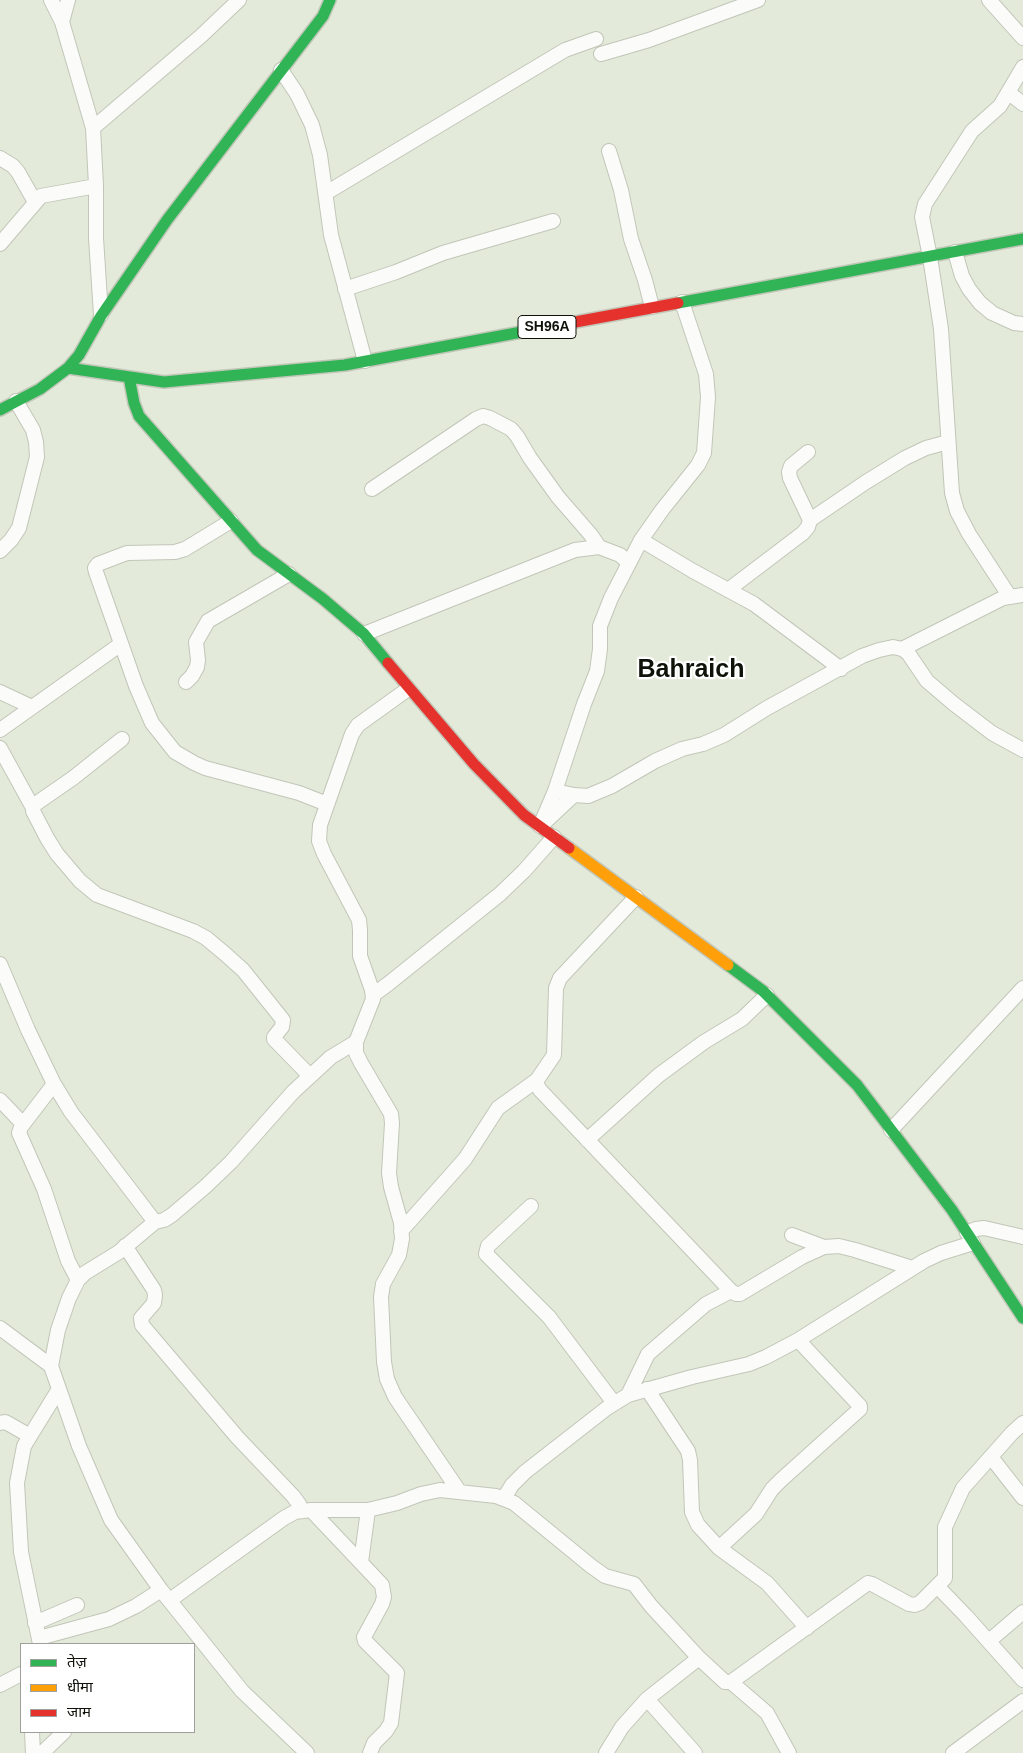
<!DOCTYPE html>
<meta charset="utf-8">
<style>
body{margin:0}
#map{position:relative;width:1023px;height:1753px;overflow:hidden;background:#e4ead9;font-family:Arial,"Noto Sans Devanagari",sans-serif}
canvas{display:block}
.legend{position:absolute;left:20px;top:1643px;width:175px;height:90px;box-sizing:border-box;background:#fff;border:1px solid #9fa09c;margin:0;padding:6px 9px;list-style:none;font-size:15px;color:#0e1208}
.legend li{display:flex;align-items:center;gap:10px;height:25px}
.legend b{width:25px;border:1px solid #9fa09c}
</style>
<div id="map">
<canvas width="1023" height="1753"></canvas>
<ul class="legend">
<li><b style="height:6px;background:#30b455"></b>तेज़</li>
<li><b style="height:6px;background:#ff9f0a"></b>धीमा</li>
<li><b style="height:6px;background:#e5322d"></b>जाम</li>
</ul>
</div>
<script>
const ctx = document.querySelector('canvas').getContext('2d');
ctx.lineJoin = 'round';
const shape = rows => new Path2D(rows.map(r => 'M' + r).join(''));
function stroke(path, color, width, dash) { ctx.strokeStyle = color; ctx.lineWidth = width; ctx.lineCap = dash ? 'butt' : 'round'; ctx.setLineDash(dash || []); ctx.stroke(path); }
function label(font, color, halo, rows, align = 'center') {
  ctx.font = font + ' Arial,sans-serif'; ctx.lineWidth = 4.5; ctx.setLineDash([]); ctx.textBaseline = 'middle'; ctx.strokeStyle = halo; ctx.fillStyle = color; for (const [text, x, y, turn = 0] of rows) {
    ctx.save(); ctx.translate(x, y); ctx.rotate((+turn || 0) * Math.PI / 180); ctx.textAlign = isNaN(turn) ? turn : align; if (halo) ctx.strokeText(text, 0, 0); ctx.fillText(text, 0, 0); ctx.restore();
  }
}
const street = shape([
 [51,0,62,22,93,128,96,186,96,238,101,315],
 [989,0,1023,38],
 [62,22,68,0],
 [601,54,649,40,758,0],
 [281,70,297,94,312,125,320,155,331,235,365,361],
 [1009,93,1023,104],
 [93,128,201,36,239,0],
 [609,151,621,190,631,239,645,280,652,307],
 [0,158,13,166,18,172,35,202],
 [326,193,565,50,596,39],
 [0,244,41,196,96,186],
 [955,252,962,276,969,289,980,303,992,313,1014,323,1023,324],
 [345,289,396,272,443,253,553,221],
 [372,489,476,419,483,416,490,418,511,429,517,436,530,458,558,497,591,535,599,547],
 [810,520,866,482,905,458,926,448,948,442],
 [231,521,185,549,175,552,127,553,98,564,95,568,96,572,136,686,152,723,175,752,194,763,205,768,299,793,327,804],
 [641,540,693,571,754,604,841,669],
 [0,551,11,540,19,528,37,457,36,442,33,430,16,401],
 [728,590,803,533,808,527,810,520,790,478,789,472,791,466,808,452],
 [1010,597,969,534,957,511,952,493,941,329,930,257,922,217,925,204,972,131,1000,106,1023,67],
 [364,634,575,550,599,547,620,555,629,563],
 [902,649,1003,598,1023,595],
 [186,682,192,676,197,667,198,660,196,642,208,621,289,574],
 [408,689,358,725,352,734,320,825,319,841,324,854,359,920,360,930,360,956,372,990,373,999,356,1042,356,1053,361,1063,391,1114,392,1123,389,1173,391,1187,401,1223,402,1239,399,1255,383,1284,381,1297,384,1362,387,1379,395,1397,459,1491],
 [0,692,32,707],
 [0,730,121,644],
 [122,739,73,778,34,805,33,811,47,838,57,854,80,881,97,895,193,931,206,938,224,953,243,970,283,1020,282,1027,274,1037,274,1039,310,1076],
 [0,748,33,808],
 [555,791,574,795,588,796,612,786,655,761,682,749,703,744,724,735,767,708,862,656,879,650,893,647,902,649,908,653,927,681,954,704,992,733,1023,750],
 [544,823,574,795],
 [540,826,555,791,584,704,597,671,600,649,600,626,611,598,641,540,662,510,698,465,704,453,708,397,706,374,682,302],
 [636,897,560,978,556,988,554,1055,537,1080,537,1085,540,1090,731,1291,736,1294,740,1294,802,1257,824,1247,839,1246,855,1250,912,1268],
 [0,964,28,1030,54,1084,71,1112,155,1222,119,1252,85,1273,78,1280,69,1298,58,1330,51,1366],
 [373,995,388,984,500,894,524,871,554,837],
 [54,1084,21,1127,19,1133,44,1189,68,1261,78,1280],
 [0,1100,23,1124],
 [891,1130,1023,988],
 [587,1140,659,1075,704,1042,742,1019,767,995],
 [531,1206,488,1246,486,1254,549,1317,614,1403],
 [155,1222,164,1220,172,1215,206,1186,231,1162,293,1092,331,1057,356,1042],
 [401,1231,465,1159,498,1108,537,1080],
 [967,1233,976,1229,984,1228,1023,1237],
 [792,1235,824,1247],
 [125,1246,154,1290,155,1295,154,1303,141,1318,142,1325,237,1437,293,1496,299,1504,302,1511],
 [0,1328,51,1366,79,1446,111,1520,161,1590,242,1691,307,1753],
 [647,1389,688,1451,690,1460,692,1512,698,1525,719,1548,767,1583,807,1628],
 [628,1395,648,1354,706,1304,731,1291],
 [0,1423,5,1422,9,1424,30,1436],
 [991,1457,1023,1498],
 [504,1498,512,1485,525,1472,607,1408,628,1395,692,1377,749,1364,766,1357,798,1340,924,1261,941,1253,973,1243],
 [311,1510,382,1585,384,1597,382,1604,364,1637,365,1641,397,1673,391,1723,386,1731,374,1743,370,1753],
 [719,1548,756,1514,772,1489,781,1480,860,1409,860,1406,798,1340],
 [361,1562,368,1510],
 [938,1587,966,1616,1023,1680],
 [170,1600,284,1518,295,1512,311,1510,368,1510,397,1503,421,1494,440,1490,496,1496,514,1503,591,1566,605,1576,634,1584,651,1606,699,1658,725,1682,731,1682],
 [35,1623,77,1605],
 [39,1638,109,1619,136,1606,161,1590],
 [989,1641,1023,1612],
 [40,1644,21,1552,17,1483,24,1446,59,1389],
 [0,1685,21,1674],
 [647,1699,695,1753],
 [32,1732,33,1753],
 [42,1753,64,1732],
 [606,1753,622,1727,647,1699,699,1658],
 [789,1753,767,1713,731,1682,868,1583,872,1584,909,1604,914,1605,920,1603,945,1578,945,1527,963,1488,1012,1433,1023,1423],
 [953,1753,1023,1701]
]);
const fast = shape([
 [678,303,1023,239],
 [68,368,164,382,345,365,559,325],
 [129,377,134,403,139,416,257,550,323,599,364,634,388,663],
 [0,410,40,389,68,368,79,355,101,316,167,220,323,16,330,0],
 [728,965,763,991,857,1085,952,1210,1023,1318]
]);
const slow = shape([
 [569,848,728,965]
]);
const jam = shape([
 [559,325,678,303],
 [388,663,474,764,524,815,569,848]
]);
const shields = [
 [547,327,58]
];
const shieldNames = [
 ["SH96A",547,327]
];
const townNames = [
 ["Bahraich",691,670]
];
stroke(street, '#c1c6b9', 16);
stroke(fast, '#c1c6b9', 14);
stroke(slow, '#c1c6b9', 14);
stroke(jam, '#c1c6b9', 14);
stroke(street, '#fbfcf9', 14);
stroke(fast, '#30b455', 11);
stroke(slow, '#ff9f0a', 11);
stroke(jam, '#e5322d', 11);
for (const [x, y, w] of shields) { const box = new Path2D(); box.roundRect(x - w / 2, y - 11.5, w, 23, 4); ctx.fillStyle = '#fff'; ctx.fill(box); stroke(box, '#0e1208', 1); }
label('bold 14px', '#0e1208', null, shieldNames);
label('bold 25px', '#0e1208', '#fff', townNames);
</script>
